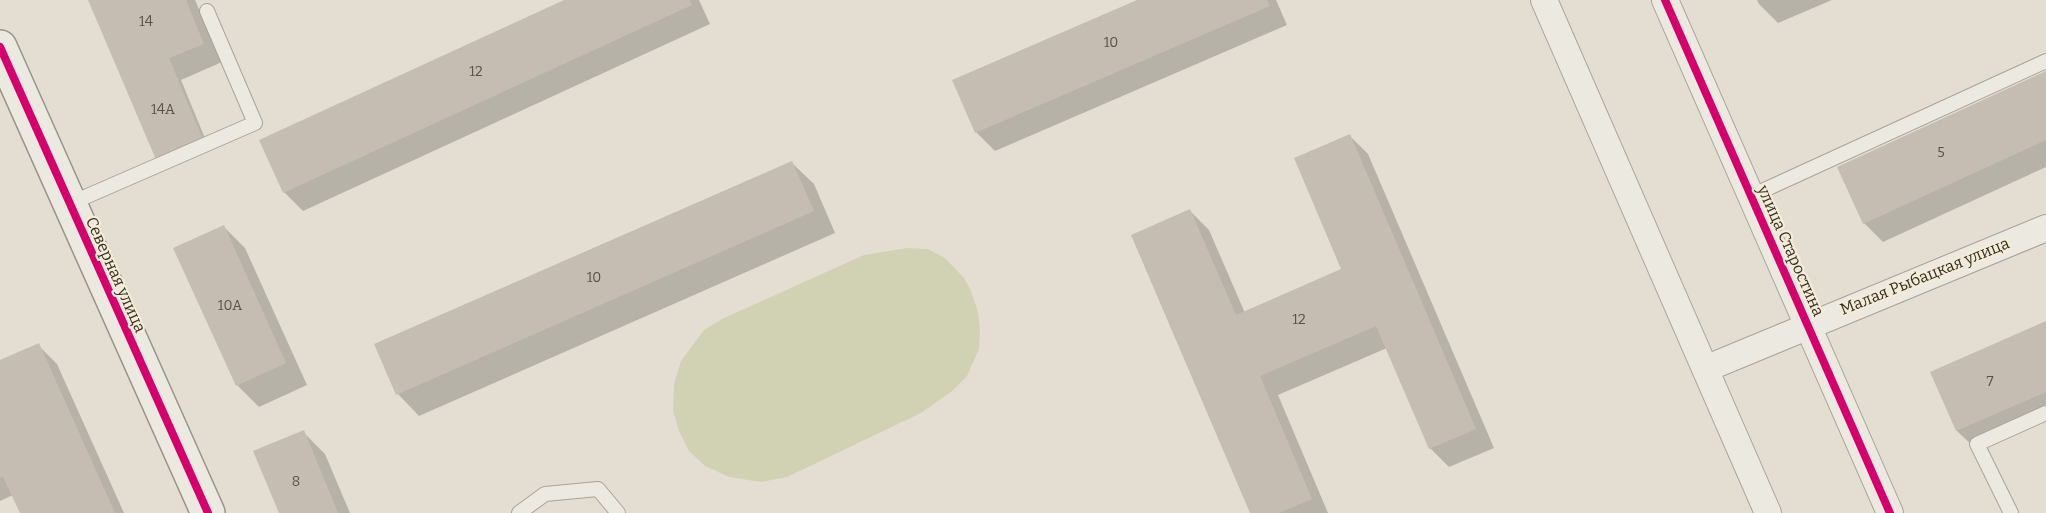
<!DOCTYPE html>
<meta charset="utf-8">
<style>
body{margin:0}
canvas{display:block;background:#e3ded1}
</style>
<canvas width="2046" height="513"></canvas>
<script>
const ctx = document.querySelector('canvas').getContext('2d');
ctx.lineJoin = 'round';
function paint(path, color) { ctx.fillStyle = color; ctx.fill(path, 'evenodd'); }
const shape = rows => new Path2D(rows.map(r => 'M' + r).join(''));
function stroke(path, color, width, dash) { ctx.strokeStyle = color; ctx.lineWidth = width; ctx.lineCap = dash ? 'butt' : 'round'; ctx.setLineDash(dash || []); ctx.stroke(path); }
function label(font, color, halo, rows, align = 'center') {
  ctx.font = font + ' Bitter,serif'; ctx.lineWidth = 4.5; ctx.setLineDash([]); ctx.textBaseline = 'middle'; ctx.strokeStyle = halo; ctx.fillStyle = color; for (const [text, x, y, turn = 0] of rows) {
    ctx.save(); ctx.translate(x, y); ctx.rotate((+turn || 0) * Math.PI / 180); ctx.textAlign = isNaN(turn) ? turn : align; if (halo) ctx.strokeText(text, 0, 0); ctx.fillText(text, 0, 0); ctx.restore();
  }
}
const green = shape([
 [907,248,928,249,945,258,964,278,971,291,978,312,980,331,979,349,967,376,951,392,921,413,787,477,761,482,729,477,705,466,689,451,679,431,673,411,674,384,681,361,704,330,722,319,864,255]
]);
const shadow = shape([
 [90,0,195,0,222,62,181,80,209,148],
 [567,0,699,0,710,24,303,211,284,192],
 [1140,0,1276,0,1287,25,995,151,976,132],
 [1757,0,1832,0,1778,23,1759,4],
 [2046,73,2046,167,1883,242,1864,223],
 [1349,135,1368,154,1494,448,1449,467,1430,448,1387,348,1278,395,1328,513,1252,513,1190,211,1209,230,1245,313,1343,270],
 [792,163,814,184,835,233,419,416,398,394],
 [224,227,245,248,307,385,259,407,237,385],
 [2046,323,2046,419,1976,449,1957,431,1932,373],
 [38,345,57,364,124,513,21,513,13,495,0,501,0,362],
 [303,432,325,454,350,513,280,513]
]);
const building = shape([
 [88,0,186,0,204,44,169,58,204,142,157,162],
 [564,0,690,0,692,5,283,193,259,140],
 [1137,0,1267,0,1270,6,975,133,952,80],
 [2046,71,2046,140,1863,224,1837,167],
 [1350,134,1476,429,1429,449,1376,326,1260,376,1312,499,1279,513,1250,513,1131,235,1190,209,1236,315,1341,269,1294,158],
 [792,161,814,211,396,395,374,344],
 [224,225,286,363,236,386,173,248],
 [2046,321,2046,392,1956,431,1930,372],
 [39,343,115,513,20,513,3,477,0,478,0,360],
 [304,430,338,513,279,513,253,451]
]);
const lane = shape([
 [1751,196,2046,61],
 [69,204,255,123,207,11],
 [519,513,545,494,598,489,618,513],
 [2011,513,1977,444,2046,413]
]);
const street = shape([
 [1544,0,1768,513],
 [1665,0,1890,513],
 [1705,369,2046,228]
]);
const secondary = shape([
 [0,47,208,513]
]);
const cycleway = shape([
 [1665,0,1890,513],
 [0,47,208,513]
]);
const numberNames = [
 ["14",146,22],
 ["10",1111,43],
 ["12",476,72],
 ["14А",163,110],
 ["5",1941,153],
 ["10",594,278],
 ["10А",230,306],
 ["12",1299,320],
 ["7",1990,382],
 ["8",296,482]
];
const streetNames = [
 ["улица Старостина",1790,251,66],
 ["Северная улица",115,275,66],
 ["Малая Рыбацкая улица",1925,277,-22]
];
paint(green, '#d1d2b4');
paint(shadow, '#0003');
paint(building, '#c6bdb2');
stroke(lane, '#a9a399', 16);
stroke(street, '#a9a399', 28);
stroke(secondary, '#999389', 36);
stroke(lane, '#ece9e1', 14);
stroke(street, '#ece9e1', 26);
stroke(secondary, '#ece9e1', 33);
stroke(cycleway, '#d6006c', 8);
label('14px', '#5b5145', null, numberNames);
label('16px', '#372d21', '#f3ecd8', streetNames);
</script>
